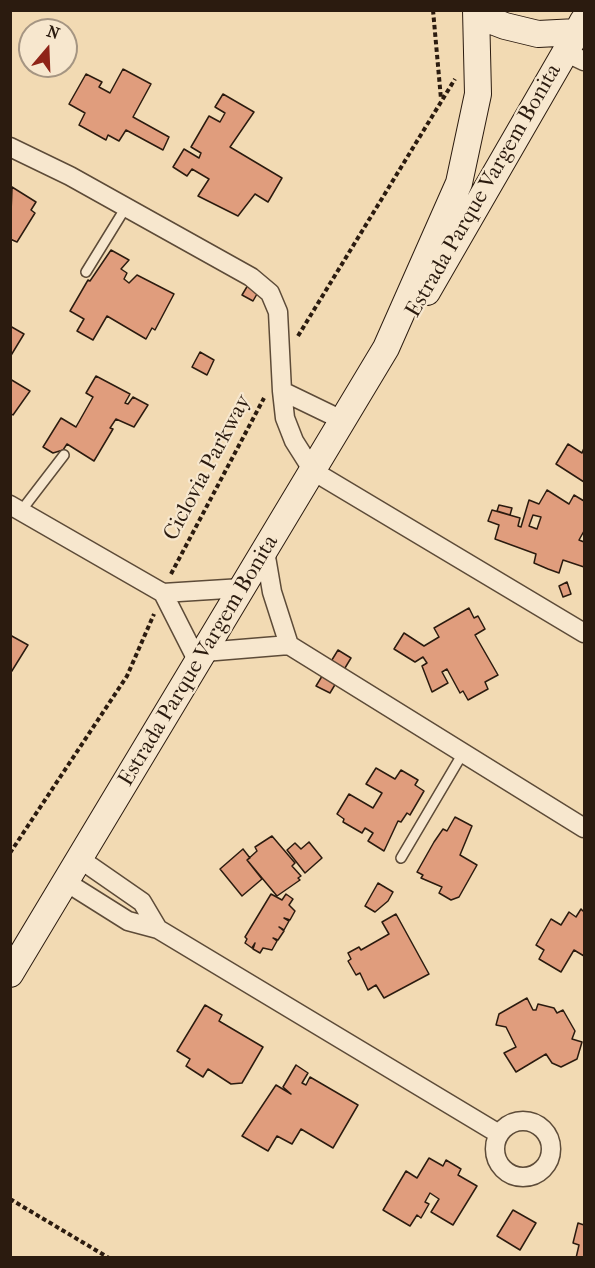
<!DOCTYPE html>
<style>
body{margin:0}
#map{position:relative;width:595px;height:1268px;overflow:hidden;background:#f2dab3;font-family:"IM FELL French Canon",serif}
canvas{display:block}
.frame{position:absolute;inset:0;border:12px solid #2b1b0f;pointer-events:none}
.north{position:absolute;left:18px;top:18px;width:60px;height:60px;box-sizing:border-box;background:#f7e7ce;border:2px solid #a59582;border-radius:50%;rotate:19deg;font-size:16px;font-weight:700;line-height:24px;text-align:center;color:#2b1b0f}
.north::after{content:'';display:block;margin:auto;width:21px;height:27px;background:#8f2418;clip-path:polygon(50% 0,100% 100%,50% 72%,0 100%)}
</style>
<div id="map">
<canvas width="595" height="1268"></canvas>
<div class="frame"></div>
<div class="north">N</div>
</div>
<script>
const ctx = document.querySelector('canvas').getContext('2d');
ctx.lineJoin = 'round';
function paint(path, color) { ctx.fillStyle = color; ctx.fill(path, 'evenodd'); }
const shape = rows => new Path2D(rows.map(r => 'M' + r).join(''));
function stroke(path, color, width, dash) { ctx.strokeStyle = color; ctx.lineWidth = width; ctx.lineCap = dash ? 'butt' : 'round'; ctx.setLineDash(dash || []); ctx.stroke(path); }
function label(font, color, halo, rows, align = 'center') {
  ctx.font = font + ' "IM FELL French Canon",serif'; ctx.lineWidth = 4.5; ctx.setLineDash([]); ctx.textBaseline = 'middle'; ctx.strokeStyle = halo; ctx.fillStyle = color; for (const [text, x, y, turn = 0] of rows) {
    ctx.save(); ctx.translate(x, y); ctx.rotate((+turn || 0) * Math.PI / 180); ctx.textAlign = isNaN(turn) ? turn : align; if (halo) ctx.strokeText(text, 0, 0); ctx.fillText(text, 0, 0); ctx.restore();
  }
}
const building = shape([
 [123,69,151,84,133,117,169,137,163,150,126,130,119,141,108,135,106,140,79,125,85,113,69,104,86,74,102,82,99,87,110,93,123,69],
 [223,94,254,112,230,147,282,178,268,202,255,194,238,216,198,196,209,179,192,169,187,176,173,167,184,149,199,158,201,153,191,147,209,116,220,122,225,113,215,107,223,94],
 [12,187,36,202,31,210,35,213,17,242,10,239,12,187],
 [111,250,129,260,121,269,127,273,124,279,129,283,137,275,174,294,155,330,152,328,146,339,107,316,93,340,77,331,84,319,70,311,88,280,90,281,111,250],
 [251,280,261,287,253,301,242,295,251,280],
 [10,326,24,334,10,357,10,326],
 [200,352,214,360,207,375,192,367,200,352],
 [96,376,130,394,125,403,128,404,133,397,148,405,134,427,116,419,110,428,113,429,94,461,67,444,63,450,53,453,43,447,61,418,76,427,93,397,86,393,96,376],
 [10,379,30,391,13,415,10,413,10,379],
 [568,444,582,453,584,448,584,482,556,464,568,444],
 [547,490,569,504,574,495,584,501,584,531,579,540,584,542,584,567,563,560,559,573,548,569,534,563,536,554,495,539,499,525,488,521,492,510,520,518,518,526,521,527,529,500,539,504,547,490],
 [533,515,541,517,537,529,529,526,533,515],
 [499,505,512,508,510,515,497,511,499,505],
 [567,582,571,594,563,597,559,586,567,582],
 [469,608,474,618,478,616,485,629,475,635,498,675,485,682,488,689,468,700,463,691,460,693,447,669,442,672,448,683,432,692,422,666,427,663,423,657,415,662,394,649,404,633,424,646,439,637,434,628,469,608],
 [10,635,28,645,10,674,10,635],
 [338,650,351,658,330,693,316,686,338,650],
 [376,768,395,779,401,770,418,780,415,785,424,791,410,815,407,813,401,822,398,821,384,851,368,841,373,833,365,828,362,833,343,822,344,819,337,814,349,794,373,808,382,793,366,784,376,768],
 [455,817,472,826,460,855,477,865,459,897,451,900,439,893,442,887,421,878,423,875,417,872,434,842,443,829,447,831,455,817],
 [272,836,295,863,292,866,301,876,298,878,300,880,277,896,247,860,257,851,255,847,272,836],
 [309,842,322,858,305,873,287,850,295,843,301,849,309,842],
 [243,849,250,858,247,860,262,879,242,896,220,869,243,849],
 [378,883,393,892,388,901,375,912,365,906,378,883],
 [271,894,282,900,286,894,293,899,289,905,295,911,290,920,284,918,289,921,284,930,279,927,284,931,278,940,273,938,277,941,272,950,263,948,260,953,253,949,255,943,252,948,245,943,247,939,245,937,271,894],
 [581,909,584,912,584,956,574,950,561,972,539,959,544,950,536,945,551,919,561,925,569,912,576,917,581,909],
 [396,914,429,974,384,998,376,985,368,990,360,973,356,975,348,961,351,959,348,953,359,947,361,950,389,934,382,922,396,914],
 [527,998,533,1010,536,1010,538,1004,554,1008,557,1013,563,1010,575,1031,572,1039,582,1042,577,1059,561,1067,552,1063,546,1054,516,1072,504,1053,516,1047,506,1027,496,1025,499,1014,527,998],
 [205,1005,222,1015,219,1021,263,1047,242,1083,231,1084,208,1069,203,1077,186,1066,190,1059,177,1051,205,1005],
 [296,1065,308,1073,302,1083,306,1085,310,1077,358,1105,333,1148,301,1129,292,1144,277,1136,268,1151,242,1136,276,1085,291,1094,283,1087,296,1065],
 [429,1158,443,1166,446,1160,461,1169,458,1175,477,1186,453,1225,431,1212,439,1199,430,1193,425,1202,429,1204,421,1218,417,1215,410,1226,383,1210,406,1171,417,1178,429,1158],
 [513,1210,536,1223,520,1250,497,1236,513,1210],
 [578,1223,584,1225,584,1258,576,1258,579,1245,573,1243,578,1223]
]);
const path = shape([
 [433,10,441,99],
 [298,336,455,79],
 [171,574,264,398],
 [10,853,127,676,154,614],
 [10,1199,109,1258]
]);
const lane = shape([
 [86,272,126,207],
 [21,511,64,455],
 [401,858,463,753]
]);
const street = shape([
 [565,52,584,61],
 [10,147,70,176,251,277,270,293,278,312,282,391,342,420],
 [282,391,285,418,294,441,313,471,584,633],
 [10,505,163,593,198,662],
 [265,551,272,592,289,645],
 [163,593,242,588],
 [204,652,289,645,584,828],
 [80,859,142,902,158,929],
 [66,882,128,921,158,929,499,1134],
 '495 1149a28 28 0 1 1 56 0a28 28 0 1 1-56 0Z'
]);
const secondary = shape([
 [483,10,492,21,505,26,538,34,577,32,583,21],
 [427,292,577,32],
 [10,974,386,348,459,183,478,94,476,10]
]);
const streetNames = [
 ["Estrada Parque Vargem Bonita",484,191,-60],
 ["Ciclovia Parkway",208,468,-62],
 ["Estrada Parque Vargem Bonita",199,661,-59]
];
paint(building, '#e09d7d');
stroke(building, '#2b1b0f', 1.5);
stroke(lane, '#5d4b38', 12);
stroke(street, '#5d4b38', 21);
stroke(secondary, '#2b1b0f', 28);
stroke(path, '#2b1b0f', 4, [4.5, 3]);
stroke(lane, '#f7e7ce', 9);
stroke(street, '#f7e7ce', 18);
stroke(secondary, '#f7e7ce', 26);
label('22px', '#2b1b0f', '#f7e7ce', streetNames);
</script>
